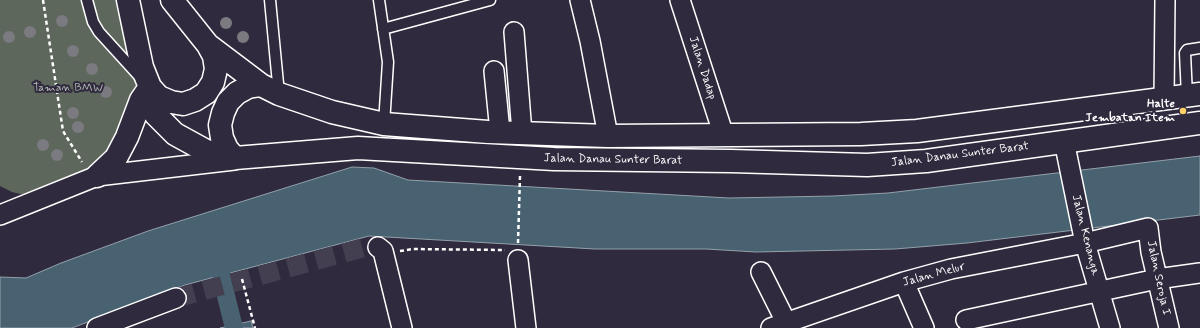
<!DOCTYPE html>
<style>
body{margin:0}
canvas{display:block;background:#2f2a3d}
</style>
<canvas width="1200" height="328"></canvas>
<script>
const ctx = document.querySelector('canvas').getContext('2d');
ctx.lineJoin = 'round';
function paint(path, color) { ctx.fillStyle = color; ctx.fill(path, 'evenodd'); }
const shape = rows => new Path2D(rows.map(r => 'M' + r).join(''));
function stroke(path, color, width, dash) { ctx.strokeStyle = color; ctx.lineWidth = width; ctx.lineCap = dash ? 'butt' : 'round'; ctx.setLineDash(dash || []); ctx.stroke(path); }
function label(font, color, halo, rows, align = 'center') {
  ctx.font = font + ' Mynerve,sans-serif'; ctx.lineWidth = 4; ctx.setLineDash([]); ctx.textBaseline = 'middle'; ctx.strokeStyle = halo; ctx.fillStyle = color; for (const [text, x, y, turn = 0] of rows) {
    ctx.save(); ctx.translate(x, y); ctx.rotate((+turn || 0) * Math.PI / 180); ctx.textAlign = isNaN(turn) ? turn : align; if (halo) ctx.strokeText(text, 0, 0); ctx.fillText(text, 0, 0); ctx.restore();
  }
}
const green = shape([
 [0,0,118,0,127,34,136,83,136,97,109,162,68,180,25,195,12,192,0,186]
]);
const water = shape([
 [1200,156,1200,215,967,243,895,249,756,252,706,249,595,249,369,236,185,285,72,328,0,328,0,277,26,278,61,263,148,231,352,167,374,168,408,180,729,198,833,196,888,193,1200,156],
 [251,321,253,328,220,328,251,321]
]);
const canal = shape([
 [218,251,223,284,234,328]
]);
const streetTunnel = shape([
 [176,298,370,246,378,247]
]);
const path = shape([
 [43,0,63,131,82,162],
 [518,243,520,176],
 [400,251,413,249,505,250],
 [242,279,255,328]
]);
const lane = shape([
 [87,0,93,22,99,32,139,76],
 [270,0,279,94],
 [379,0,388,62,384,124],
 [383,29,490,0],
 [1187,96,1185,53,1187,50,1200,48]
]);
const street = shape([
 [580,0,590,41,608,136],
 [680,0,724,136],
 [514,32,522,133],
 [494,71,500,132],
 [1164,99,1165,0],
 [1064,141,1085,243,1110,328],
 [0,215,97,176,234,160],
 [378,247,383,251,402,328],
 [518,260,526,328],
 [761,272,789,328],
 [904,282,924,328],
 [966,320,1157,279,1200,273],
 [97,328,176,298],
 [771,328,904,282,951,269,1085,243,1148,228,1151,252,1169,328]
]);
const secondary = shape([
 [128,0,142,67,150,87,155,114,175,134,206,151,235,158,358,148,554,159,731,161,867,165,926,161,1200,123],
 [172,0,208,45,261,85,279,94,332,112,384,124,488,132,608,136,861,134,917,131,1200,94],
 [150,87,159,97,171,102,183,104,195,100,206,93,213,82,216,69,214,56,208,45],
 [235,158,227,149,222,138,220,125,223,113,228,102,237,93,248,87,261,85],
 [97,176,116,158,127,137,141,100,150,87]
]);
const trees = [
 [62,21],
 [226,23],
 [30,32],
 [9,37],
 [243,37],
 [73,51],
 [92,69],
 [106,92],
 [73,113],
 [78,127],
 [43,145],
 [57,155]
];
const markers = [
 [1183,111,4,"#ffd166"]
];
const streetNames = [
 ["Jalan Dadap",702,68,72],
 ["Jalan Danau Sunter Barat",960,155,-7],
 ["Jalan Danau Sunter Barat",613,160,1],
 ["Jalan Kenanga",1085,235,76],
 ["Jalan Melur",934,275,-15],
 ["Jalan Seroja I",1158,278,78]
];
const parkNames = [
 ["Taman BMW",68,88]
];
const poiNames = [
 ["Halte",1175,104],
 ["Jembatan Item",1175,118]
];
paint(green, '#5e675c');
paint(water, '#496271');
stroke(water, '#92a1aa', 1);
stroke(canal, '#496271', 18);
stroke(streetTunnel, '#443f50', 19, [19, 10]);
stroke(lane, '#fff', 13);
stroke(street, '#fff', 22);
stroke(secondary, '#fff', 25);
stroke(path, '#fff', 2.5, [4, 3]);
stroke(lane, '#2f2a3d', 10);
stroke(street, '#2f2a3d', 19);
stroke(secondary, '#2f2a3d', 22);
ctx.fillStyle = '#7a7a80';
for (const [x, y] of trees) { ctx.beginPath(); ctx.arc(x, y, 6, 0, 2 * Math.PI); ctx.fill(); }
for (const [x, y, r, color] of markers) { const dot = new Path2D(); dot.arc(x, y, r, 0, 2 * Math.PI); ctx.fillStyle = color; ctx.fill(dot); stroke(dot, '#2f2a3d', 1.5); }
label('12px', '#fff', '#2f2a3d', streetNames);
label('12px', '#b7bbb6', '#2f2a3d', parkNames);
label('bold 12px', '#fff', '#2f2a3d', poiNames, 'right');
</script>
